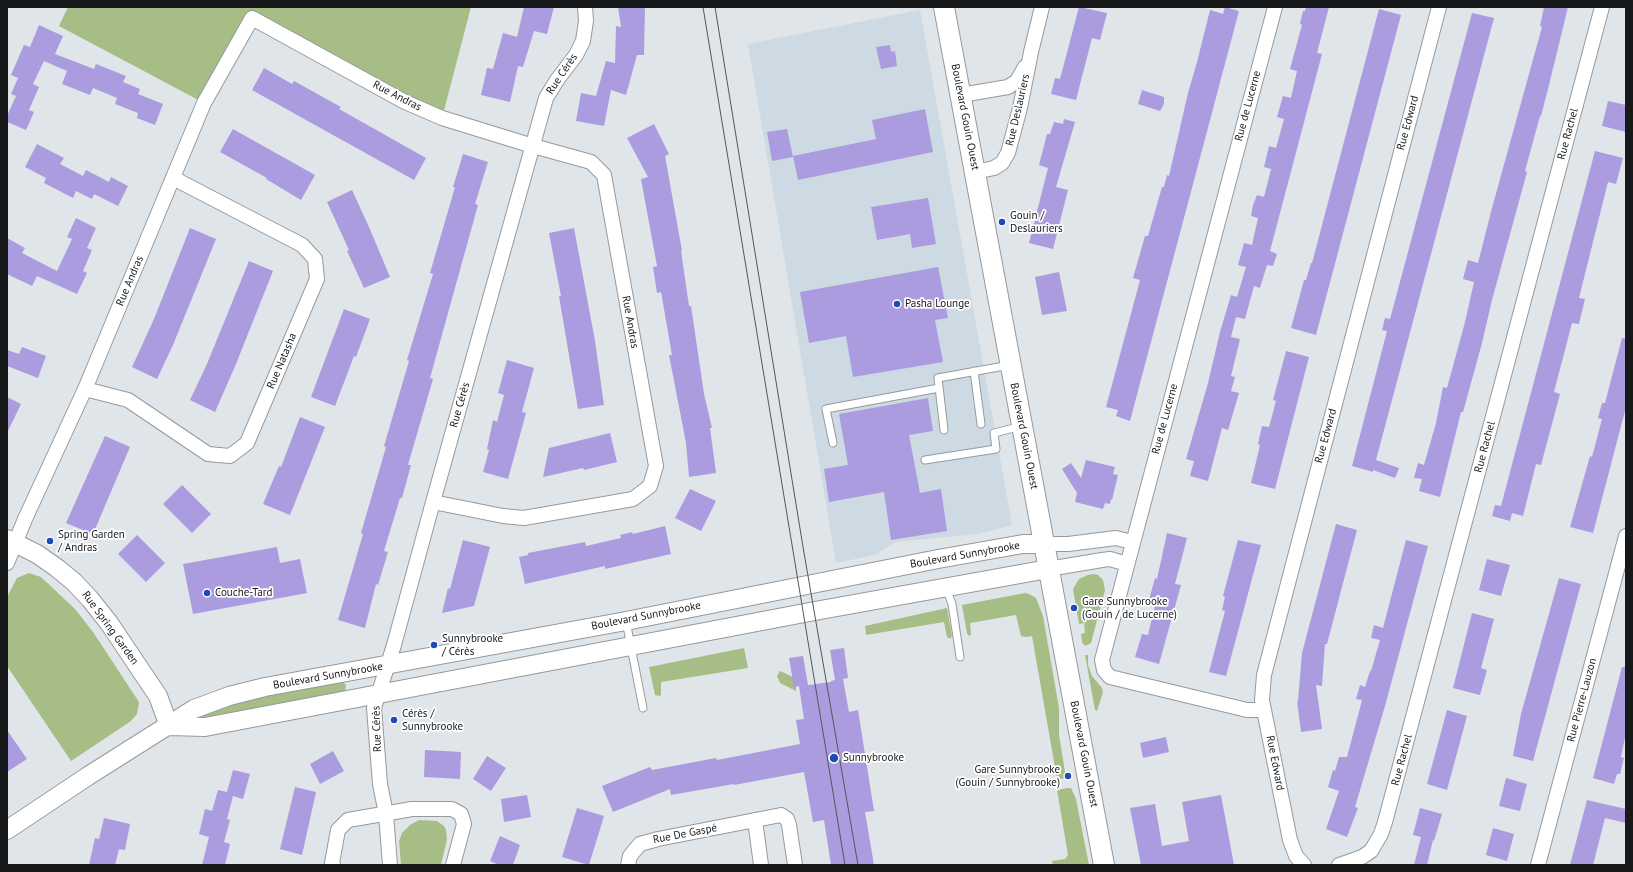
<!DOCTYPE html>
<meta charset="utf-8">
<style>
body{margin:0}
#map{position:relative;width:1633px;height:872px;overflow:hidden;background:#e0e5e9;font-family:"PT Sans",sans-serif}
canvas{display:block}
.frame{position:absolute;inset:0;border:8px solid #17181a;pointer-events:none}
</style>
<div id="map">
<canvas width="1633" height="872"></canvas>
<div class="frame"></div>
</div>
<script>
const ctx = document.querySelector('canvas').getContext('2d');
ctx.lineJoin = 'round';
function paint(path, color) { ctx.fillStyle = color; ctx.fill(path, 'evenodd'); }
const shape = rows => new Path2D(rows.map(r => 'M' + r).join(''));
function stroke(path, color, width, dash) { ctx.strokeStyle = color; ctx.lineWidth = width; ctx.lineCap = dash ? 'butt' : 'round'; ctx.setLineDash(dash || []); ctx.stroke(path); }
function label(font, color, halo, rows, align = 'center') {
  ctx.font = font + ' "PT Sans",sans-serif'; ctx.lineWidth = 3.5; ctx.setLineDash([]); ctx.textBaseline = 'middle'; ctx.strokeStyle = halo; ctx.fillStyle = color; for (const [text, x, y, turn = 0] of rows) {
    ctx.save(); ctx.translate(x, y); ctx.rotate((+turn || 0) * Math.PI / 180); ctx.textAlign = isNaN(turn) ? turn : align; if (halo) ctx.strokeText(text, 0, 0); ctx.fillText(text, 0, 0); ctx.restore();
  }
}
const built = shape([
 [920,10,1012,525,978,534,895,542,875,555,836,563,748,44]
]);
const green = shape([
 [68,7,471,7,442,118,252,18,204,103,59,26],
 [29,573,41,577,75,609,93,632,139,702,137,714,131,721,71,761,7,666,7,597,17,578],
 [1094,574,1098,575,1103,580,1105,590,1091,643,1085,646,1082,642,1081,634,1085,633,1084,623,1079,624,1073,589,1079,579,1088,575],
 [1025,593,1029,594,1036,598,1043,616,1059,708,1059,735,1066,778,1057,779,1032,636,1026,637,1021,636,1016,615,970,623,971,635,969,636,967,633,962,605],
 [947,608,952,636,950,639,947,637,944,622,866,635,865,626],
 [744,648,748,668,661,682,661,695,659,696,655,695,649,667],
 [1085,655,1088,655,1088,665,1092,676,1102,688,1103,692,1097,711,1095,710],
 [780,671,793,677,796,682,796,691,780,683,777,676],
 [339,682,343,682,346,685,345,691,203,719,202,715,225,707,261,697],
 [1068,788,1071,788,1076,799,1089,865,1053,865,1052,861,1065,859,1068,855,1057,790],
 [419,820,437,821,444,826,446,830,447,839,441,865,401,865,399,841,402,833,410,825]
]);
const building = shape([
 [524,7,554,7,547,34,534,31,523,67,518,66,510,102,481,95,487,68,493,69,503,33,517,37],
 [618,7,645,7,644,55,637,55,626,95,611,90,604,126,576,121,581,93,596,96,606,61,615,63,616,26,621,27],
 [1079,7,1107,13,1100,40,1092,38,1076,100,1051,94,1055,78,1060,79],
 [1225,7,1239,11,1130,421,1116,416,1118,410,1106,407,1140,280,1133,278,1145,236,1148,236,1162,187,1164,187,1167,175,1169,176,1188,93,1197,62,1210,10,1223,14],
 [1306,7,1329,7,1317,53,1322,54,1270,251,1277,254,1273,266,1267,265,1260,288,1254,286,1245,319,1236,317,1231,337,1240,339,1231,376,1235,377,1231,391,1239,393,1228,430,1222,428,1208,481,1190,476,1194,461,1186,459,1208,383,1220,332,1231,295,1237,297,1246,267,1238,265,1244,243,1252,245,1258,218,1251,216,1253,205,1257,195,1264,197,1271,169,1264,167,1269,146,1276,148,1284,119,1277,117,1283,96,1291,98,1297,71,1290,69,1302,25,1300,24,1303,11,1305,11],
 [1544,7,1568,7,1548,89,1541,116,1540,116,1525,171,1527,172,1492,300,1482,343,1463,412,1461,412,1440,497,1419,491,1422,479,1414,478,1418,463,1424,465,1436,423,1443,387,1447,388,1465,322,1474,282,1463,279,1468,260,1478,263,1492,208,1542,27,1540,26],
 [1379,9,1401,15,1316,335,1291,328,1304,280,1306,280,1311,263,1312,263],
 [1472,13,1494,18,1376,460,1399,468,1395,478,1373,470,1373,472,1352,466,1387,331,1382,330,1385,318,1390,319],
 [39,25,63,36,55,54,94,69,96,64,126,76,123,82,140,89,138,94,163,104,155,125,137,118,138,113,115,104,117,98,93,88,90,95,62,84,67,71,44,61,33,84,39,87,29,110,34,112,26,130,7,122,7,116,16,96,11,94,18,78,11,75,24,45,30,47],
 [890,45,891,52,895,51,897,66,881,69,876,47],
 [264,68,292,84,294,81,341,107,339,109,426,158,414,180,252,90],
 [1142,90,1164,97,1164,104,1160,111,1138,104],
 [1608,101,1626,105,1626,132,1602,126],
 [925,109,933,152,798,180,793,156,876,139,872,120],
 [1064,119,1075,122,1056,187,1068,190,1053,249,1029,243,1048,168,1039,165,1047,134,1050,134,1054,122,1063,124],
 [654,124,669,154,665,156,682,251,681,251,689,306,691,306,704,394,712,428,710,428,716,473,689,477,686,443,669,355,672,355,661,292,657,293,653,267,657,266,641,179,648,177,627,138],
 [233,129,315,175,301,200,266,179,267,178,220,152],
 [787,129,793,157,772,161,767,132],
 [37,144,64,158,60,164,83,176,86,170,109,182,111,177,128,186,118,206,94,194,92,199,76,191,73,198,44,183,46,178,25,167],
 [1595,151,1623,158,1616,184,1608,182,1579,298,1585,299,1579,324,1572,323,1554,392,1560,394,1541,465,1536,464,1523,516,1512,513,1510,521,1492,516,1495,505,1501,506],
 [463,154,488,162,475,204,478,205,430,378,433,379,408,465,411,465,402,498,400,498,384,551,388,552,378,585,376,584,365,628,338,620,363,534,361,533,386,447,384,446,409,361,407,360,433,274,430,273,455,187,453,187],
 [352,190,369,227,390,277,364,288,347,251,349,250,327,202],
 [928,198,936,244,912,248,910,234,877,240,871,207],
 [76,218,96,228,87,248,92,250,83,271,87,273,77,294,37,276,32,286,7,274,7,238,25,248,22,253,57,271,72,239,67,237],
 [190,228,216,239,173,345,157,379,132,367,154,319],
 [574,228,595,341,604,405,578,409,559,296,561,296,549,233],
 [249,261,273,271,236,364,215,412,190,400,207,364],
 [938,267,948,318,935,320,943,362,853,377,846,336,809,343,800,292],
 [1059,272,1067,311,1042,315,1035,277],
 [344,309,370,319,356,357,354,356,335,406,311,397],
 [1622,338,1626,339,1626,407,1593,533,1570,527,1590,456,1592,457,1602,419,1598,418,1602,403,1605,403],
 [22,347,46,356,38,378,7,366,7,350,19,354],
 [1286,351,1309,357,1275,489,1251,483,1260,445,1258,444,1262,426,1269,427,1276,401,1273,400],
 [507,360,534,368,522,412,526,413,508,479,483,472,489,450,487,449,493,420,497,422,504,395,498,393],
 [7,397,21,404,7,433],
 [928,398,933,431,909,435,920,493,941,489,947,531,891,540,884,492,829,502,824,469,848,465,839,414],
 [300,417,325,427,290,515,263,504,279,466,281,467],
 [610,433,617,462,584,470,583,468,543,477,549,448],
 [105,436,130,447,93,534,66,523],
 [1086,460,1115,467,1113,474,1118,475,1112,500,1111,499,1110,504,1105,503,1103,509,1075,502,1077,493,1062,469,1071,463,1081,478],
 [182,485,211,514,192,533,163,504],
 [690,489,716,501,701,531,675,518],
 [1336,524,1357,530,1327,644,1325,644,1322,686,1316,685,1322,729,1301,732,1297,701,1298,701,1302,653],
 [665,526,671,554,605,569,605,566,525,584,519,557,528,555,528,553,585,542,586,546,621,538,620,535,632,532,633,534],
 [1167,533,1187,538,1175,584,1181,585,1159,664,1135,657,1142,634,1148,635,1156,602,1149,600,1155,578,1157,579],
 [137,535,165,563,146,582,118,554],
 [463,540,490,547,474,606,442,613,448,588,450,589],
 [1238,540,1261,545,1226,676,1209,672,1225,611,1222,610,1225,597,1223,596],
 [1406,540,1428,546,1385,706,1355,807,1358,808,1347,837,1326,829,1339,791,1328,787,1333,770,1335,771,1339,757,1347,757,1362,700,1356,699,1360,685,1365,687,1370,671,1371,671,1380,640,1371,638,1374,625,1383,628],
 [277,547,280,563,300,559,307,593,193,614,183,564],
 [1487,559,1510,565,1501,596,1479,590],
 [1559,578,1581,584,1533,761,1513,756,1521,714],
 [1472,613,1494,619,1481,668,1487,670,1480,695,1453,688],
 [844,648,848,678,843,679,849,712,858,710,874,811,865,812,874,865,831,865,824,820,813,822,804,772,734,785,734,784,671,795,670,789,613,812,602,786,650,767,652,770,716,758,717,760,800,744,796,720,804,719,799,686,794,687,789,658,803,656,808,685,831,682,831,681,835,680,830,650],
 [1622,667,1626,667,1626,733,1621,757,1624,758,1620,774,1617,774,1614,784,1593,778],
 [1447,710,1467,716,1447,790,1427,784],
 [7,730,27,759,7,772],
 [1166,737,1169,752,1143,758,1140,743],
 [425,750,461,752,460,779,424,777],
 [333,751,344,771,320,784,310,764],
 [487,756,506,768,491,791,473,779],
 [233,770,250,774,243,799,233,796,227,819,230,820,224,842,230,844,225,865,202,865,209,837,199,834,205,809,212,811,218,790,227,792],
 [1506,778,1527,784,1520,811,1499,806],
 [295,787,316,792,302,855,280,849],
 [527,795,531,817,504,822,501,799],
 [1221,795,1234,865,1141,865,1130,808,1155,804,1162,846,1189,841,1182,802],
 [1587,800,1626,809,1626,823,1605,818,1593,865,1570,865],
 [577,808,604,816,589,865,562,857],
 [1420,808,1442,814,1434,841,1433,840,1427,865,1414,865,1421,837,1413,835],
 [104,818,130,824,125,850,119,849,115,865,89,865,95,838,99,839],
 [1493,828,1514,834,1507,861,1486,855],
 [500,836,520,845,513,865,499,865,490,861]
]);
const service = shape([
 [974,371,981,424],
 [944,430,938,378,1010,365],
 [833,443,826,409,939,388],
 [925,460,996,449,994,433,1022,426],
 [946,588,952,604,960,657],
 [626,621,643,708]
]);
const minor = shape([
 [961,95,1008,87,1017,81,1025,67],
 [975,172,994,168,1002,163,1008,153,1020,108,1031,52,1042,7],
 [85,389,128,400,208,454,230,456,247,443,317,279,315,259,302,245,173,178],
 [1044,544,1068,544,1116,538,1132,542],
 [7,563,25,519,85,389,204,103,252,18,405,102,442,118,533,146,591,162,604,175,656,466,650,486,633,499,524,518,503,516,433,502],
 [1048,569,1102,560,1110,559,1127,564],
 [1263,710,1247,710,1110,677,1104,670,1102,660,1275,7],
 [755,820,761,865],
 [333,865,332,863,338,830,348,820,412,809,452,809,461,814,464,824,453,865],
 [390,865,386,814,380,784,374,708,394,645,433,502,546,98,557,80,576,55,583,41,586,21,585,7],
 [628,865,630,856,640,844,658,839,781,815,787,819,789,825,795,865],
 [1304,865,1296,856,1290,840,1262,700,1264,675,1439,7],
 [1339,865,1362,857,1371,851,1381,834,1385,822,1602,7],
 [1538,865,1626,536]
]);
const tertiary = shape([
 [7,539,37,554,57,568,74,582,90,599,109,623,158,696,169,726],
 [169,726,205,727,815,611,1048,569],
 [7,830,88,776,194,709,229,696,265,687,626,621,938,559,1023,544,1044,544]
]);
const secondary = shape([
 [944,7,1104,865]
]);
const tram = shape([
 [703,7,845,865],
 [715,7,803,547,858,865]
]);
const markers = [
 [1002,222,4,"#1f4bb8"],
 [897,304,4,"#1f4bb8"],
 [50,541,4,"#1f4bb8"],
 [207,593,4,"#1f4bb8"],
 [1074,608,4,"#1f4bb8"],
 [434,645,4,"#1f4bb8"],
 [394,720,4,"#1f4bb8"],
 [834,758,5,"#1f4bb8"],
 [1068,776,4,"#1f4bb8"]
];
const streetNames = [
 ["Rue Cérès",562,74,-56],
 ["Rue Andras",397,96,27],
 ["Rue de Lucerne",1248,106,-75],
 ["Rue Deslauriers",1018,110,-77],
 ["Boulevard Gouin Ouest",965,117,79],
 ["Rue Edward",1408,123,-75],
 ["Rue Rachel",1568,134,-75],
 ["Rue Andras",130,281,-67],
 ["Rue Andras",630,322,80],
 ["Rue Natasha",282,361,-67],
 ["Rue Cérès",460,405,-74],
 ["Rue de Lucerne",1165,419,-75],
 ["Boulevard Gouin Ouest",1024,436,79],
 ["Rue Edward",1326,436,-75],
 ["Rue Rachel",1485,447,-75],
 ["Boulevard Sunnybrooke",965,555,-10],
 ["Boulevard Sunnybrooke",646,616,-11],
 ["Rue Spring Garden",110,628,54],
 ["Boulevard Sunnybrooke",328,676,-10],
 ["Rue Pierre-Lauzon",1582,700,-75],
 ["Rue Cérès",377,729,-92],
 ["Boulevard Gouin Ouest",1084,754,79],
 ["Rue Rachel",1402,760,-75],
 ["Rue Edward",1275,763,79],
 ["Rue De Gaspé",685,834,-11]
];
const poiNames = [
 ["Gouin /",1010,216],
 ["Deslauriers",1010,229],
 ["Pasha Lounge",905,304],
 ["Spring Garden",58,535],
 ["/ Andras",58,548],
 ["Couche-Tard",215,593],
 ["Gare Sunnybrooke",1082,602],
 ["(Gouin / de Lucerne)",1082,615],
 ["Sunnybrooke",442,639],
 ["/ Cérès",442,652],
 ["Cérès /",402,714],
 ["Sunnybrooke",402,727],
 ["Sunnybrooke",843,758],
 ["Gare Sunnybrooke",1060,770,"right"],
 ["(Gouin / Sunnybrooke)",1060,783,"right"]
];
paint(built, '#cedae3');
paint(green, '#a7bd86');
paint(building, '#aa9cdf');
stroke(service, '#959a9d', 9);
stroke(minor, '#959a9d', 16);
stroke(tertiary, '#959a9d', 20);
stroke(secondary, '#959a9d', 22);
stroke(service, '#fff', 7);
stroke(minor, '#fff', 14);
stroke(tertiary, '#fff', 18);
stroke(secondary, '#fff', 20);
stroke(tram, '#545659', 1);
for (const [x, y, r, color] of markers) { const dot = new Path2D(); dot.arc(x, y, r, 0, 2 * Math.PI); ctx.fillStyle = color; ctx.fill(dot); stroke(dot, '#fff', 1.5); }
label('11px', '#17181a', '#fff', streetNames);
label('11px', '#17181a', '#fff', poiNames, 'left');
</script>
